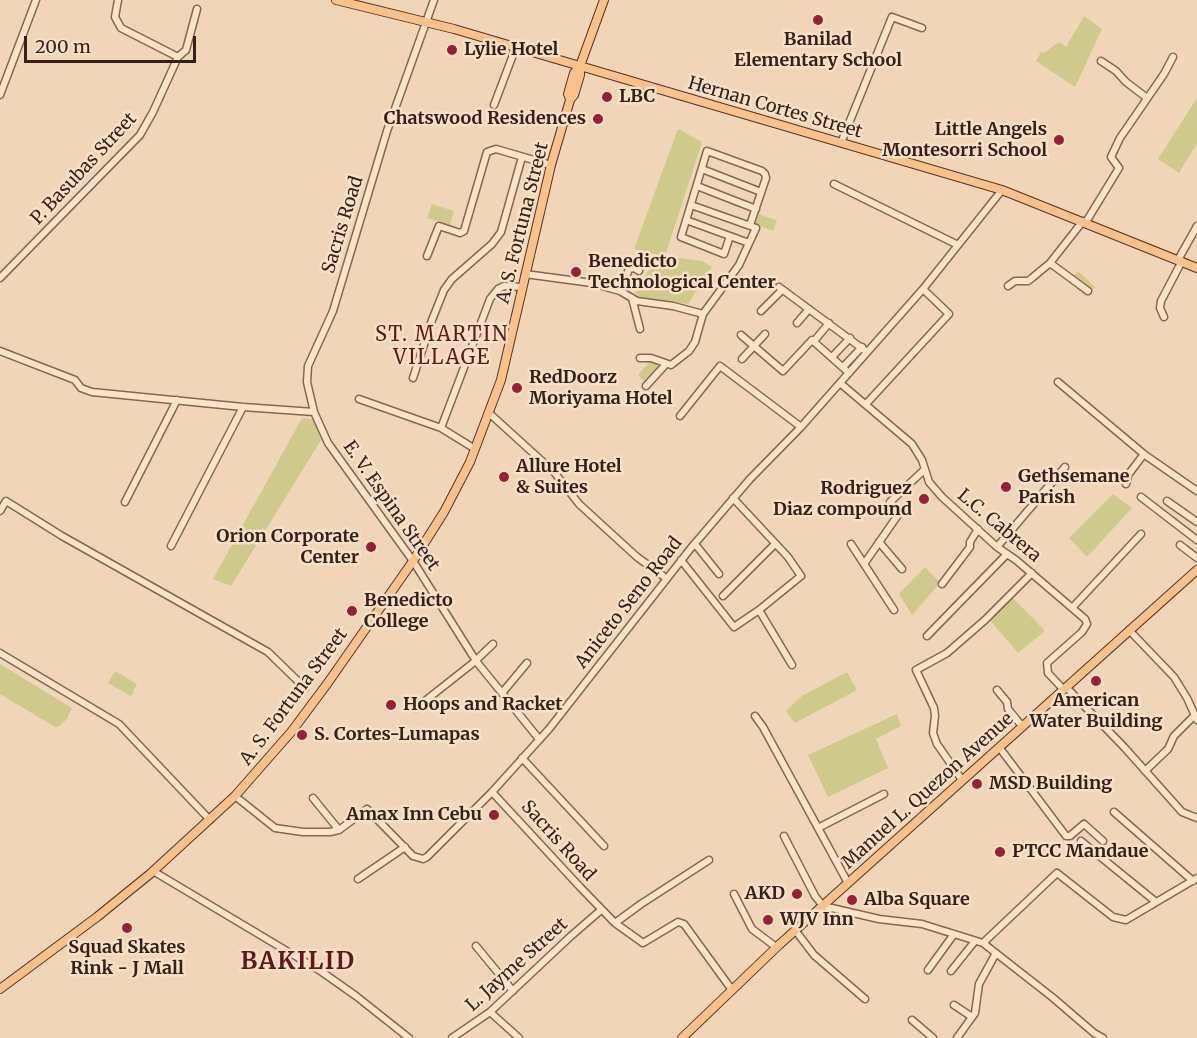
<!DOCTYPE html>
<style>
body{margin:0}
#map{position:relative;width:1197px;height:1038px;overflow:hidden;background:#f1d5b8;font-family:Merriweather,serif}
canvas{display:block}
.scale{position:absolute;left:24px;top:36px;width:172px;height:27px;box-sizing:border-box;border:3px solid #352119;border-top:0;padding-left:8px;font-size:18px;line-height:21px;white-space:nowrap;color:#352119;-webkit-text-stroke:4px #f8e1c8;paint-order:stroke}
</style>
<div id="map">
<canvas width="1197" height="1038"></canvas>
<div class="scale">200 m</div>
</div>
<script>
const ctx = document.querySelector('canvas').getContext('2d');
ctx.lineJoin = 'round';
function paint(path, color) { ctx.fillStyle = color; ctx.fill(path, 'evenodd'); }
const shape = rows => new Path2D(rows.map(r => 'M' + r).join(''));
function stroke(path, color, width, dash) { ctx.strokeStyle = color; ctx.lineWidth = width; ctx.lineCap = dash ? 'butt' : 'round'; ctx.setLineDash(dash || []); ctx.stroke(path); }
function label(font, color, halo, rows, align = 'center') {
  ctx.font = font + ' Merriweather,serif'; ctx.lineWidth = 5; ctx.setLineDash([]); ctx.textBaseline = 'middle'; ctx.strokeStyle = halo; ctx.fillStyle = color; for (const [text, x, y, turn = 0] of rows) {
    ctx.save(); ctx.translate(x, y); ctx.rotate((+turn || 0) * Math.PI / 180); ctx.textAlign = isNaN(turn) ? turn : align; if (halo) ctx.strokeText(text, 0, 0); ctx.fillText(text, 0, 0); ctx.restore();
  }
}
const green = shape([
 [1084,16,1102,29,1075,87,1036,61,1041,52,1044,53,1059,42,1066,47],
 [1197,98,1197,143,1179,173,1158,159],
 [678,129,702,142,665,256,702,261,712,267,688,304,640,297,635,293,658,255,634,249],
 [432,204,454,211,450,225,427,218],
 [759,214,777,221,773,231,755,224],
 [1078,271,1095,287,1086,297,1069,281],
 [651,360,659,368,645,383,638,375],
 [302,418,314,420,321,440,231,586,213,579],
 [1113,494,1132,508,1087,557,1069,538],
 [925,567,940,583,912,615,899,594],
 [1012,597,1045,631,1018,653,989,619],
 [0,664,72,708,67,719,58,727,55,727,0,694],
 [115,671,137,684,131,696,108,683],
 [847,672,857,690,795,723,786,711,802,696],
 [897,714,901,726,876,739,888,768,828,797,808,755]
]);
const minor = shape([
 [118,0,115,17,121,28,178,57],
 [434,0,387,131,333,311,308,366,307,382,314,412,328,443,413,561,476,661,539,739],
 [1101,61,1116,71,1126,82,1147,98],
 [0,95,36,0],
 [494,105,516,47],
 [841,143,892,17,922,28],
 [702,169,761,192],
 [834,184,958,245],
 [697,186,756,209],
 [686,220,749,243],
 [1086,222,1119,168,1111,157,1120,138,1164,74,1173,57],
 [730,236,724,254,681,237,707,151,762,171,765,174,766,178,750,225],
 [427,256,439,226,460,233,464,231,487,152,496,149,551,165],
 [1178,260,1197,226],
 [1050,263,1088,291],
 [525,274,592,283,620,291,637,301,673,306,703,314],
 [0,278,140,135,153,112,178,57,186,50,197,9],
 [1008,286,1015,281,1028,281,1032,278,1050,263,1083,221],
 [779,287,867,352],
 [620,291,629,269,634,268,639,271],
 [632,298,640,329],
 [761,311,782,290],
 [1164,317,1160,308,1161,301,1182,261],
 [797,323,809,309],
 [741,335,783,371,812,340,849,373],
 [815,340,829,323],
 [0,351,75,380,81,388,92,392,243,407,314,412],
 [832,357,850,338],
 [640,358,651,358,671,365,689,351,695,342,703,314,739,265,756,228,691,205],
 [742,359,765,334],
 [843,367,862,347],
 [413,378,432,320,444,290,452,279,492,244,501,232,522,157],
 [1058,382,1145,455,1197,491],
 [840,383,912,444,922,460,929,482,942,497,997,547,1016,560,1085,619,1087,624,1082,632,1047,663,1048,673,1063,689],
 [646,386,666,364],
 [359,399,441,428,475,449],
 [866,404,949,314,923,289],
 [489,413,554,472,579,504,637,557,666,578],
 [680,416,720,366,801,427],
 [441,428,490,299,498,289,504,286,522,287],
 [1126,484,1128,475,1144,454],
 [1141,497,1197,540],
 [1167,501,1197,522],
 [125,502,177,400],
 [0,511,6,501,62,536,268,652,305,688],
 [879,542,902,569],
 [695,544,719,574],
 [851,544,894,610],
 [1180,545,1197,558],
 [171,546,243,407],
 [997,547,1065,467],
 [681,560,734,627,759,610,801,576,788,557,733,498],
 [864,564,898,515,898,511,890,502,924,470],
 [942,584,970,547,970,542,978,529],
 [723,596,775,544],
 [1072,608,1141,534],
 [759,610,792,665],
 [1129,630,1174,677,1187,698,1197,720],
 [927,636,1007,554],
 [0,653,119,724,210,820],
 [1066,687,1124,747,1182,812,1197,818],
 [997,690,1007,702,1008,709,1022,726],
 [502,693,527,663],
 [416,708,473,663,493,644],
 [755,716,763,727,848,883],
 [999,747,1066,836,1070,836,1084,824,1103,841],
 [522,758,604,846],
 [1145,771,1168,749,1174,736,1194,716],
 [962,780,937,744,933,733,935,716,934,708,916,670,947,653,985,620,1032,573],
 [492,792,580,887,615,923,643,943,678,922,684,924,732,990],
 [235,796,275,828,303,832,330,832,339,830,367,809,413,856,423,859,427,857,492,792,549,729,691,548,750,479,801,427,923,289,1002,190],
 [313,798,339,830],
 [1114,812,1193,881],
 [818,828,884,794],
 [784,836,815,896,823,906,879,919,922,924,983,943,1052,997,1094,1033,1103,1038],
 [1081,841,1156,902],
 [153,871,322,972,356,996,409,1038],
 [358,879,405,847],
 [734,894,752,929,776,947],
 [615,923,641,904,709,860],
 [795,930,814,955,865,999],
 [983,943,1057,873,1113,917,1126,920,1197,878],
 [476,946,513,991],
 [928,970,954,934],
 [951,971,975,941],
 [954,1005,972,1017],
 [490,1012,519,1038],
 [912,1020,933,1038],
 [452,1038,490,1012,571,936,601,910],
 [957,1038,975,1013,979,984,996,953]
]);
const major = shape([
 [336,0,454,29,1002,190,1197,268],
 [570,99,568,94,574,73,580,66,604,0],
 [0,989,97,917,150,874,235,796,292,731,327,684,413,561,444,512,470,462,501,380,551,165,570,100,574,95,580,75,580,66],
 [682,1038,780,944,1197,570]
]);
const markers = [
 [818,20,6,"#9c1e36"],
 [452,50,6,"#9c1e36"],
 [607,97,6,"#9c1e36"],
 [598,119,6,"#9c1e36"],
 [1059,140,6,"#9c1e36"],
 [576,272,6,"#9c1e36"],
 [517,388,6,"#9c1e36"],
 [504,477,6,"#9c1e36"],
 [1006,487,6,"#9c1e36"],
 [924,499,6,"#9c1e36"],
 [371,547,6,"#9c1e36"],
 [352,611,6,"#9c1e36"],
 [1096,681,6,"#9c1e36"],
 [391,705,6,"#9c1e36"],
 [302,735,6,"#9c1e36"],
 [977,784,6,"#9c1e36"],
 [494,815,6,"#9c1e36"],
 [1000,852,6,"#9c1e36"],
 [797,894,6,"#9c1e36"],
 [852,900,6,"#9c1e36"],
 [768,920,6,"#9c1e36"],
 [127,928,6,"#9c1e36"]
];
const poiNames = [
 ["Banilad",818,40,"center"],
 ["Elementary School",818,61,"center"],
 ["Lylie Hotel",464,50],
 ["LBC",619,97],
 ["Chatswood Residences",586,119,"right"],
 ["Little Angels",1047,130,"right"],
 ["Montesorri School",1047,151,"right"],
 ["Benedicto",588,262],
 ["Technological Center",588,283],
 ["RedDoorz",529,378],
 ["Moriyama Hotel",529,399],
 ["Allure Hotel",516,467],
 ["& Suites",516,488],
 ["Gethsemane",1018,477],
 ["Parish",1018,498],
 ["Rodriguez",912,489,"right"],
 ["Diaz compound",912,510,"right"],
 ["Orion Corporate",359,537,"right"],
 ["Center",359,558,"right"],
 ["Benedicto",364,601],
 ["College",364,622],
 ["American",1096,701,"center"],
 ["Water Building",1096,722,"center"],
 ["Hoops and Racket",403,705],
 ["S. Cortes-Lumapas",314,735],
 ["MSD Building",989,784],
 ["Amax Inn Cebu",482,815,"right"],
 ["PTCC Mandaue",1012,852],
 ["AKD",785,894,"right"],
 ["Alba Square",864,900],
 ["WJV Inn",780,920],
 ["Squad Skates",127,948,"center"],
 ["Rink - J Mall",127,969,"center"]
];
const streetNames = [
 ["Hernan Cortes Street",775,108,16],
 ["P. Basubas Street",84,169,-47],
 ["A. S. Fortuna Street",523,223,-76],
 ["Sacris Road",343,225,-73],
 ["E. V. Espina Street",391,506,55],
 ["L.C. Cabrera",999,526,40],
 ["Aniceto Seno Road",629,603,-52],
 ["A. S. Fortuna Street",294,697,-53],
 ["Manuel L. Quezon Avenue",928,791,-42],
 ["Sacris Road",558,841,48],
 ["L. Jayme Street",517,965,-42]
];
const neighbourhoodNames = [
 ["ST. MARTIN",442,335],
 ["VILLAGE",442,358]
];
const districtNames = [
 ["BAKILID",298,962]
];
paint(green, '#cfca8c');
stroke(minor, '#886552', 9);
stroke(major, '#553427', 10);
stroke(minor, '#fce4cb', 6);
stroke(major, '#fac28a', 8);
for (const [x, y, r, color] of markers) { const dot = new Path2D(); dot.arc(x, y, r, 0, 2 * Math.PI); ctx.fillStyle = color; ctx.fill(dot); stroke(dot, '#f8e1c8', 2); }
label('bold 18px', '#352119', '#f8e1c8', poiNames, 'left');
label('18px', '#352119', '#f8e1c8', streetNames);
ctx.letterSpacing = '1.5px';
label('20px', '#651715', '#f8e1c8', neighbourhoodNames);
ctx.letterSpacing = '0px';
ctx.letterSpacing = '1.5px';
label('bold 24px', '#651715', '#f8e1c8', districtNames);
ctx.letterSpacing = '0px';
</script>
